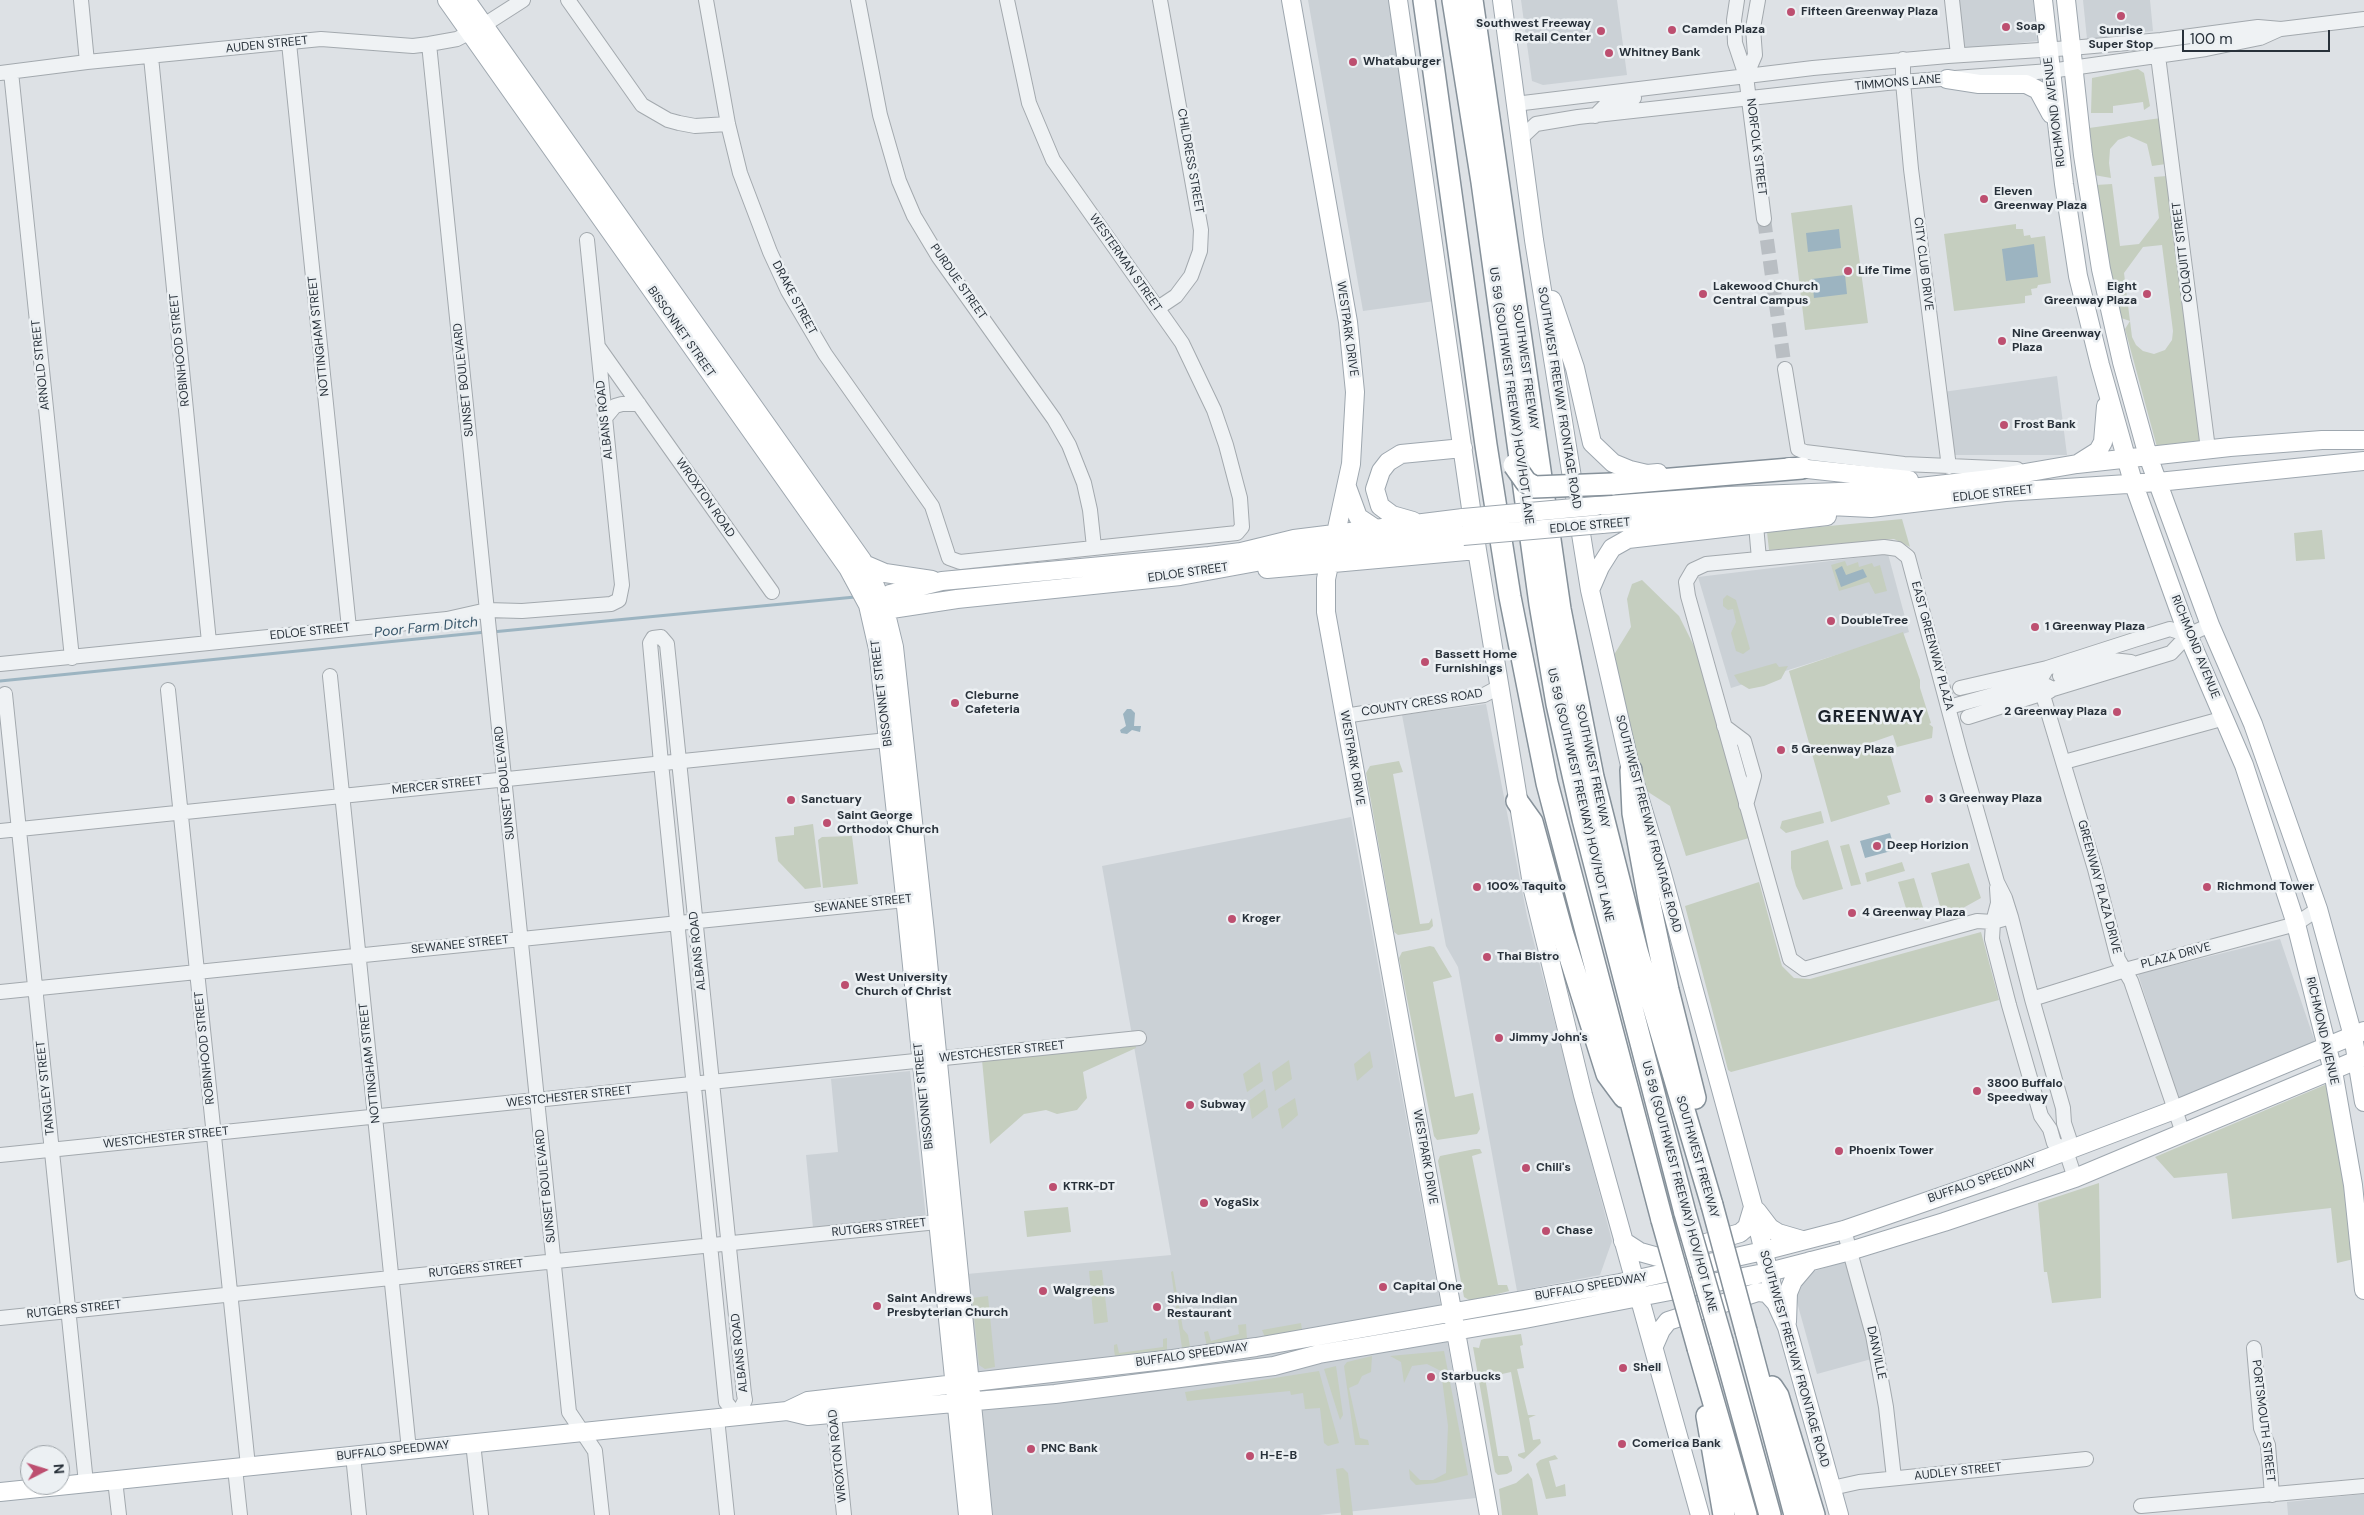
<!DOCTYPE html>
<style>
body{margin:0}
#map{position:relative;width:2364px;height:1515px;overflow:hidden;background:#dde1e5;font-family:"DM Sans",sans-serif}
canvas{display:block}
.north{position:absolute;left:20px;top:1445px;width:50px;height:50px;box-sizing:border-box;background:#ecf0f3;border:1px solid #9ea4a9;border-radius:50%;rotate:85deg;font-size:14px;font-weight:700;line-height:20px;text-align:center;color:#28313a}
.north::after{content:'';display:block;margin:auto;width:18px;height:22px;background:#bd4f70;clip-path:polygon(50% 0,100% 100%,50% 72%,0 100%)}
.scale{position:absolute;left:2182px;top:30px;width:148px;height:22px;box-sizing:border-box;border:2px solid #28313a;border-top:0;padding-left:6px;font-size:15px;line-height:18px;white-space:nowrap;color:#28313a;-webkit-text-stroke:4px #ecf0f3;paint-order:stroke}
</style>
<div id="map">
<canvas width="2364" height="1515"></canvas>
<div class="north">N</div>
<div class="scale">100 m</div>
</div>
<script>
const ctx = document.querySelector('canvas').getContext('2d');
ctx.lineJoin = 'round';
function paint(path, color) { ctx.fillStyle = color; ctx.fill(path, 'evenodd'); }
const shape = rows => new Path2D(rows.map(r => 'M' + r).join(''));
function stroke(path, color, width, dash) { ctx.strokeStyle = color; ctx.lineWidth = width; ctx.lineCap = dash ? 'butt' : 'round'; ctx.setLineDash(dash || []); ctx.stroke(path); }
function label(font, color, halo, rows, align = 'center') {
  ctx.font = font + ' "DM Sans",sans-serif'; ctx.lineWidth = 5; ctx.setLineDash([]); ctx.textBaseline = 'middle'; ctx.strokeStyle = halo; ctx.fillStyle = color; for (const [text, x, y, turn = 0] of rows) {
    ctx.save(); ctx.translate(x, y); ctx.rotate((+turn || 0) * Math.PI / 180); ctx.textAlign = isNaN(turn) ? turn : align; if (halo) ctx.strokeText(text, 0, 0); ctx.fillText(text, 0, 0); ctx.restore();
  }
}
const built = shape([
 [1308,0,1390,0,1435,301,1363,311],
 [1521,0,1617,0,1627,75,1543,85,1532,81],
 [1958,0,2033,0,2037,41,1964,49],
 [2083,0,2150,0,2153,31,2087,39],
 [2057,376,2067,455,1953,455,1943,392],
 [1888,554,1909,632,1731,688,1698,577],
 [1486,704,1527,916,1612,1241,1600,1275,1517,1291,1458,967,1446,946,1402,715],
 [1351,817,1476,1498,1319,1515,989,1515,967,1274,1171,1255,1102,866],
 [2280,939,2315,1042,2179,1102,2138,974],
 [910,1071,926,1218,813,1228,806,1155,838,1152,831,1079],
 [1845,1261,1875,1358,1817,1374,1795,1295,1806,1274],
 [2364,1494,2364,1515,2288,1515,2287,1502]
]);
const green = shape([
 [2138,69,2144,73,2150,106,2144,110,2143,102,2113,106,2113,113,2091,113,2092,78],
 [2161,118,2166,164,2152,166,2147,144,2129,136,2118,140,2110,149,2109,163,2111,178,2094,175,2089,128],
 [2167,176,2200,444,2157,447,2125,329,2130,321,2121,318,2107,261,2096,185,2112,184,2120,246,2139,244,2159,218,2154,177],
 [2162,245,2173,331,2172,340,2165,350,2154,354,2143,351,2136,345,2132,337,2124,273,2143,247],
 [1852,205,1868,323,1805,330,1791,213],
 [2016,224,2016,229,2023,229,2024,236,2030,235,2031,238,2045,236,2051,283,2038,285,2037,288,2031,289,2032,295,2025,296,2025,303,1954,311,1944,234],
 [1902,519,1910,547,1894,539,1769,550,1767,532],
 [2322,530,2325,559,2296,561,2294,533],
 [1845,561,1847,566,1858,562,1859,567,1872,563,1874,567,1880,565,1887,591,1875,594,1869,582,1839,591,1831,565],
 [1642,580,1679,616,1698,654,1749,838,1686,856,1670,806,1645,790,1612,658,1631,627,1627,599,1632,584],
 [1727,595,1736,600,1750,649,1743,654,1736,651,1731,633,1736,622,1733,609,1728,610,1723,606,1723,599],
 [1903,632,1920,680,1920,688,1931,723,1929,724,1933,727,1932,738,1897,747,1893,735,1870,743,1873,751,1888,747,1901,792,1887,796,1890,804,1831,822,1789,671],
 [1776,663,1779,667,1788,666,1781,679,1764,686,1749,689,1739,683,1734,675],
 [1399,761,1403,772,1393,774,1420,924,1429,923,1432,918,1433,926,1429,930,1398,935,1394,932,1366,773,1370,766],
 [1821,811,1824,823,1786,833,1780,828,1782,821],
 [813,824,821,887,805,889,778,861,775,837,794,835,794,827],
 [852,836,858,884,823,888,818,840,822,837],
 [1828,840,1843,889,1803,900,1796,886,1791,868,1791,851],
 [1849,844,1861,884,1851,886,1840,846],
 [1902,862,1905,871,1867,882,1865,873],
 [1969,863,1981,898,1963,908,1941,910,1931,873],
 [1914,878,1925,914,1917,920,1909,918,1898,882],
 [1759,882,1782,966,1794,978,1810,979,1981,932,1999,1000,1731,1072,1728,1070,1685,906],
 [1430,946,1434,947,1452,977,1433,982,1455,1097,1473,1093,1480,1129,1477,1134,1437,1140,1434,1136,1399,958,1402,952],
 [1135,1043,1136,1048,1083,1072,1087,1098,1077,1110,1057,1114,1046,1110,1024,1114,990,1144,982,1060],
 [1370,1051,1373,1067,1357,1081,1354,1064],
 [1289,1060,1292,1079,1275,1091,1272,1072],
 [1260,1062,1263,1081,1247,1092,1243,1074],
 [2327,1084,2344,1181,2354,1259,2337,1263,2331,1208,2232,1219,2227,1173,2174,1178,2155,1157],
 [1265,1089,1268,1107,1252,1119,1249,1101],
 [1295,1098,1298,1115,1282,1129,1278,1109],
 [1475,1149,1480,1149,1482,1153,1472,1156,1498,1285,1507,1285,1509,1291,1471,1301,1464,1297,1438,1161,1440,1156],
 [2099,1183,2101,1298,2052,1303,2047,1272,2044,1272,2038,1203],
 [1068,1207,1071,1232,1027,1237,1024,1211],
 [1102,1270,1108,1322,1094,1324,1089,1271],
 [1173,1271,1183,1329,1188,1335,1190,1347,1188,1350,1182,1348,1171,1272],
 [988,1296,995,1367,985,1369,979,1365,972,1298],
 [1301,1323,1302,1330,1265,1337,1262,1330],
 [1246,1324,1247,1340,1207,1347,1204,1332,1208,1331,1211,1341,1239,1334,1238,1325],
 [1521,1334,1523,1345,1520,1346,1524,1368,1517,1369,1528,1415,1536,1415,1529,1418,1533,1440,1540,1439,1541,1443,1524,1459,1518,1456,1518,1454,1525,1452,1511,1372,1502,1374,1501,1372,1485,1377,1498,1456,1508,1456,1512,1467,1512,1471,1507,1474,1498,1475,1495,1472,1473,1347,1479,1348,1481,1340,1484,1339],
 [1167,1338,1167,1351,1120,1358,1115,1356,1114,1350,1114,1345,1117,1344,1119,1353,1163,1347,1163,1339],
 [1444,1351,1468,1475,1436,1483,1416,1485,1410,1479,1409,1469,1420,1480,1433,1480,1446,1473,1448,1426,1441,1371,1427,1364,1412,1366,1404,1383,1401,1362,1390,1356],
 [1372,1356,1371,1372,1362,1376,1358,1384,1349,1388,1360,1438,1368,1440,1369,1445,1355,1445,1344,1366,1347,1362],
 [1336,1366,1343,1415,1340,1420,1324,1369],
 [1319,1371,1339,1443,1328,1446,1324,1443,1320,1408,1305,1409,1303,1393,1291,1395,1290,1391,1187,1401,1185,1392],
 [1555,1455,1558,1459,1549,1461,1556,1487,1565,1484,1566,1496,1546,1499,1536,1464,1540,1460],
 [1343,1468,1348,1473,1353,1515,1341,1515,1336,1469],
 [1528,1473,1532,1479,1538,1515,1502,1515,1499,1489,1516,1483]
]);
const water = shape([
 [1839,229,1841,248,1808,252,1806,233],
 [2034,244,2038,277,2006,281,2002,249],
 [1845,275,1847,294,1814,298,1812,279],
 [1842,566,1846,575,1863,569,1867,577,1841,587,1835,570],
 [1127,709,1131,709,1135,713,1134,726,1141,726,1140,732,1132,730,1127,734,1121,733,1120,730,1126,726,1123,714],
 [1890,833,1895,850,1865,858,1860,841]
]);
const stream = shape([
 [492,632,855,597],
 [0,681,486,632]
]);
const minorTunnel = shape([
 [1764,219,1785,369]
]);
const minor = shape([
 [81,0,87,62],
 [568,0,642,105,668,120,679,123,695,126,728,124],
 [706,0,728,124,740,173,770,252,788,291,825,354,932,506,949,558,960,562,1237,533,1242,527,1240,498,1226,445,1214,410,1182,343,1053,160,1029,103,1007,0],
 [858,0,880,115,899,181,914,216,938,256,1054,419,1069,445,1084,483,1090,510,1094,547],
 [1737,0,1734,20,1735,43,1746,76,1764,219],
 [1952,0,1958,55],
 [289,43,349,628],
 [429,44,569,1412,595,1451,602,1515],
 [2158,56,2208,449],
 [151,57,209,642],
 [1903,59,1903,82,1911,169,1949,467],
 [11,72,72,658],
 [0,73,87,62,321,39,413,46,429,44,457,39,484,25,523,0],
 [1746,76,1755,55,1753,28,1758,0],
 [1515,104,1813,68,1948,56,2071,48,2161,40,2258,27,2281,29,2364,19],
 [1595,116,1606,105,1634,98],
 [1519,140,1536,124,1578,117,1887,83,2050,71,2206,49,2260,38,2280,29],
 [1158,308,1176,296,1191,276,1200,251,1201,230,1160,0],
 [599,348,772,592],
 [1785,369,1798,449,1805,452,1904,464,2017,469],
 [605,418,615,406,622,404,639,404],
 [1756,525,1759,559],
 [661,637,667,644,744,1394,745,1400,737,1416,726,1402,661,763,650,643,653,638,661,637],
 [0,664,447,619,487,610,522,611,611,604,619,600,622,585,587,240],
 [330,676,409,1450],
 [2060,676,2112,660,2131,662],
 [1960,688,2047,668],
 [168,690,248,1466],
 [5,694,86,1483],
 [1949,707,2039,682,2053,689,2171,653,2188,635,2210,625],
 [1344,716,1484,695,1499,687],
 [1968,717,2050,691],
 [1724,726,1744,741,1754,776,1746,805],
 [2064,762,2225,718],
 [0,831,888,740,896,743],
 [1997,888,1998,903,1993,922,1992,939,2009,1005,2041,1116,2050,1129,2054,1143,2066,1151],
 [2011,917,1993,922,1977,921,1804,969,1790,959,1688,596,1686,582,1693,570,1706,564,1884,547,1898,549,1908,557,1960,752,1997,882,2005,898,2011,917,2032,999,2063,1108,2064,1123,2069,1138,2066,1151,2075,1178],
 [0,992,915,899],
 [2032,999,2125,970,2296,924,2318,909],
 [2183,1133,2131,981,2118,959,2095,869,2039,682,2047,668,2134,640,2170,629,2188,635],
 [0,1155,1139,1038],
 [1844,1230,1873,1335,1886,1407,1894,1478],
 [0,1318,947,1221],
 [2254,1348,2261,1428,2268,1445,2272,1495],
 [833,1404,844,1515],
 [717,1418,727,1515],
 [473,1443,481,1515],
 [353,1455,359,1515],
 [235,1468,240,1515],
 [115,1480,119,1515],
 [1832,1488,1859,1482,2086,1459],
 [2141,1506,2364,1486]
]);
const major = shape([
 [447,0,848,568,868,605,878,649,904,887,968,1515],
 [466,0,862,560,873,581,885,610,894,647,925,932,983,1515],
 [1291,0,1348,322,1355,392,1351,464,1326,579,1326,612,1489,1515],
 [1398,0,1477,550,1533,890,1583,1095,1700,1515],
 [1502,0,1534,240,1590,590,1631,770,1661,870,1753,1206,1776,1303,1787,1327,1839,1515],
 [2043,0,2064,184,2078,276,2100,365,2133,482,2188,635,2244,765,2296,924,2333,1071,2353,1185,2364,1290],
 [2066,0,2083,155,2101,269,2122,362,2148,456,2210,625,2253,724,2318,909,2353,1036,2364,1102],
 [1947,79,1979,84,2026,84,2038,90,2051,114],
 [1552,300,1575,368,1592,443,1613,463,1630,470,1647,474,1658,473],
 [2079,463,2098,451,2103,442,2106,406],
 [1789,467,1909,480],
 [1347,487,1358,517,1376,529],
 [1596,506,1729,496,1894,490,1990,479,2077,464,2230,447,2322,440,2364,440],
 [1413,521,1392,515,1380,506,1375,489,1381,471,1388,462,1401,454,1463,448],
 [1602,524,1786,508,1830,506,1871,508,2005,492,2158,482,2364,461],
 [864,564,885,573,932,580],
 [1267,569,1477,550],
 [1590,590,1600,567,1612,548,1628,539,1827,516],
 [870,604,890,594,942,581,1209,556,1241,552,1294,539,1463,518],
 [875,607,885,610,957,599,1180,576,1311,552,1463,536],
 [1757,1211,1770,1228,1778,1233,1802,1240],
 [1623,1241,1640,1252,1658,1257,1740,1233,1747,1227,1753,1207],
 [1787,1322,1788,1293,1793,1281,1810,1261],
 [1654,1346,1661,1330,1668,1321,1758,1292,1767,1293,1776,1303],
 [787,1411,808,1401,1173,1359,1256,1347,1620,1283,1763,1251,1844,1230,1992,1179,2174,1110,2364,1031],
 [0,1492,787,1411,808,1416,1055,1394,1274,1366,1319,1354,1525,1319,1769,1272,1850,1251,1944,1222,2075,1178,2364,1057]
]);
const highway = shape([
 [1424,0,1486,445,1510,597,1547,783,1662,1220],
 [1453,0,1482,182,1540,604,1557,704,1583,819,1685,1213],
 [1472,0,1560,609,1593,777,1637,951,1712,1205],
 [1612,484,1802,468],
 [1631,770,1633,813,1649,900,1668,990,1695,1098],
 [1517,801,1532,822,1563,935,1607,1074,1624,1097],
 [1746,1331,1795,1515],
 [1722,1341,1770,1515],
 [1698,1348,1746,1515],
 [1772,1387,1778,1396,1814,1515],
 [1707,1416,1724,1515]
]);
const majorBridge = shape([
 [1463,518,1596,506],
 [1463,536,1602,524]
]);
const highwayBridge = shape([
 [1514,465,1526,482,1534,487,1612,484],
 [1712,1205,1746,1331],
 [1685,1213,1722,1341],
 [1662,1220,1698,1348]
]);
const markers = [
 [1791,12,5,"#bd4f70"],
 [2121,16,5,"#bd4f70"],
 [2006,27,5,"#bd4f70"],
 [1672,30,5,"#bd4f70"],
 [1601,31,5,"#bd4f70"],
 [1609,53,5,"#bd4f70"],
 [1353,62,5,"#bd4f70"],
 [1984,199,5,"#bd4f70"],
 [1848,271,5,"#bd4f70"],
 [1703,294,5,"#bd4f70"],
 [2147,294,5,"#bd4f70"],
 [2002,341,5,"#bd4f70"],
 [2004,425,5,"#bd4f70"],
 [1831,621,5,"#bd4f70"],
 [2035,627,5,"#bd4f70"],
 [1425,662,5,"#bd4f70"],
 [955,703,5,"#bd4f70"],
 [2117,712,5,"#bd4f70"],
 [1781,750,5,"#bd4f70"],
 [1929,799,5,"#bd4f70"],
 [791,800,5,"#bd4f70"],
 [827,823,5,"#bd4f70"],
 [1877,846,5,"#bd4f70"],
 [1477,887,5,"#bd4f70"],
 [2207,887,5,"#bd4f70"],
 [1852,913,5,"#bd4f70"],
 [1232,919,5,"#bd4f70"],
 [1487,957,5,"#bd4f70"],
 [845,985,5,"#bd4f70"],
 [1499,1038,5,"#bd4f70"],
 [1977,1091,5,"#bd4f70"],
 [1190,1105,5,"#bd4f70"],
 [1839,1151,5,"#bd4f70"],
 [1526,1168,5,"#bd4f70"],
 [1053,1187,5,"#bd4f70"],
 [1204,1203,5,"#bd4f70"],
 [1546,1231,5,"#bd4f70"],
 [1383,1287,5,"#bd4f70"],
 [1043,1291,5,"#bd4f70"],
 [877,1306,5,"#bd4f70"],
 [1157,1307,5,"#bd4f70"],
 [1623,1368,5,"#bd4f70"],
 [1431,1377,5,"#bd4f70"],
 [1622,1444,5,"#bd4f70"],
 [1031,1449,5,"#bd4f70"],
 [1250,1456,5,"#bd4f70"]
];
const poiNames = [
 ["Fifteen Greenway Plaza",1801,12],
 ["Southwest Freeway",1591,24,"right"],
 ["Retail Center",1591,38,"right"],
 ["Soap",2016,27],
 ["Camden Plaza",1682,30],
 ["Sunrise",2121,31,"center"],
 ["Super Stop",2121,45,"center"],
 ["Whitney Bank",1619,53],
 ["Whataburger",1363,62],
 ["Eleven",1994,192],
 ["Greenway Plaza",1994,206],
 ["Life Time",1858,271],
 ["Lakewood Church",1713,287],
 ["Central Campus",1713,301],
 ["Eight",2137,287,"right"],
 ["Greenway Plaza",2137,301,"right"],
 ["Nine Greenway",2012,334],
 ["Plaza",2012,348],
 ["Frost Bank",2014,425],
 ["DoubleTree",1841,621],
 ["1 Greenway Plaza",2045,627],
 ["Bassett Home",1435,655],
 ["Furnishings",1435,669],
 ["Cleburne",965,696],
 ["Cafeteria",965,710],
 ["2 Greenway Plaza",2107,712,"right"],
 ["5 Greenway Plaza",1791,750],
 ["3 Greenway Plaza",1939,799],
 ["Sanctuary",801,800],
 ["Saint George",837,816],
 ["Orthodox Church",837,830],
 ["Deep Horizion",1887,846],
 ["100% Taquito",1487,887],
 ["Richmond Tower",2217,887],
 ["4 Greenway Plaza",1862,913],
 ["Kroger",1242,919],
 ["Thai Bistro",1497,957],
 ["West University",855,978],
 ["Church of Christ",855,992],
 ["Jimmy John's",1509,1038],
 ["3800 Buffalo",1987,1084],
 ["Speedway",1987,1098],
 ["Subway",1200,1105],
 ["Phoenix Tower",1849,1151],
 ["Chili's",1536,1168],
 ["KTRK-DT",1063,1187],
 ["YogaSix",1214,1203],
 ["Chase",1556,1231],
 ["Capital One",1393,1287],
 ["Walgreens",1053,1291],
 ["Saint Andrews",887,1299],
 ["Presbyterian Church",887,1313],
 ["Shiva Indian",1167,1300],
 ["Restaurant",1167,1314],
 ["Shell",1633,1368],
 ["Starbucks",1441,1377],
 ["Comerica Bank",1632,1444],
 ["PNC Bank",1041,1449],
 ["H-E-B",1260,1456]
];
const streetNames = [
 ["AUDEN STREET",267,45,-6],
 ["TIMMONS LANE",1898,83,-5],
 ["RICHMOND AVENUE",2055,112,-97],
 ["NORFOLK STREET",1756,147,83],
 ["CHILDRESS STREET",1190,161,80],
 ["COLQUITT STREET",2183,252,-97],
 ["WESTERMAN STREET",1125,263,55],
 ["CITY CLUB DRIVE",1923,264,83],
 ["PURDUE STREET",958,282,55],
 ["DRAKE STREET",794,298,62],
 ["WESTPARK DRIVE",1347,329,82],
 ["BISSONNET STREET",681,332,55],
 ["NOTTINGHAM STREET",319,336,-96],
 ["ROBINHOOD STREET",180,350,-96],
 ["ARNOLD STREET",41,365,-96],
 ["SOUTHWEST FREEWAY",1525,367,82],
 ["SUNSET BOULEVARD",464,380,-96],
 ["US 59 (SOUTHWEST FREEWAY) HOV/HOT LANE",1511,396,82],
 ["SOUTHWEST FREEWAY FRONTAGE ROAD",1559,398,81],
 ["ALBANS ROAD",605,420,-96],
 ["EDLOE STREET",1993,494,-6],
 ["WROXTON ROAD",705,498,55],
 ["EDLOE STREET",1590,526,-5],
 ["EDLOE STREET",1188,573,-8],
 ["EDLOE STREET",310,632,-6],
 ["EAST GREENWAY PLAZA",1932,646,75],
 ["RICHMOND AVENUE",2195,647,68],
 ["BISSONNET STREET",882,693,-97],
 ["COUNTY CRESS ROAD",1422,703,-9],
 ["WESTPARK DRIVE",1352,758,80],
 ["SOUTHWEST FREEWAY",1592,766,78],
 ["SUNSET BOULEVARD",505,783,-96],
 ["MERCER STREET",437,786,-6],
 ["US 59 (SOUTHWEST FREEWAY) HOV/HOT LANE",1580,795,77],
 ["SOUTHWEST FREEWAY FRONTAGE ROAD",1648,824,75],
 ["GREENWAY PLAZA DRIVE",2099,887,75],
 ["SEWANEE STREET",863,904,-6],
 ["SEWANEE STREET",460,945,-6],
 ["ALBANS ROAD",698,951,-96],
 ["PLAZA DRIVE",2176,956,-15],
 ["RICHMOND AVENUE",2322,1031,77],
 ["ROBINHOOD STREET",205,1048,-96],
 ["WESTCHESTER STREET",1002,1052,-6],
 ["NOTTINGHAM STREET",370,1063,-96],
 ["TANGLEY STREET",46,1088,-96],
 ["BISSONNET STREET",924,1096,-96],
 ["WESTCHESTER STREET",569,1097,-6],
 ["WESTCHESTER STREET",166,1138,-6],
 ["WESTPARK DRIVE",1425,1157,80],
 ["SOUTHWEST FREEWAY",1697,1157,74],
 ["BUFFALO SPEEDWAY",1982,1181,-19],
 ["SUNSET BOULEVARD",546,1186,-96],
 ["US 59 (SOUTHWEST FREEWAY) HOV/HOT LANE",1679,1187,75],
 ["RUTGERS STREET",879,1228,-6],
 ["RUTGERS STREET",476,1269,-6],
 ["BUFFALO SPEEDWAY",1591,1287,-10],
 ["RUTGERS STREET",74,1310,-6],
 ["ALBANS ROAD",740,1353,-96],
 ["DANVILLE",1876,1353,78],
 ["BUFFALO SPEEDWAY",1192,1355,-8],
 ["SOUTHWEST FREEWAY FRONTAGE ROAD",1794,1359,74],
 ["PORTSMOUTH STREET",2263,1421,83],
 ["BUFFALO SPEEDWAY",393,1451,-6],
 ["WROXTON ROAD",838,1456,-96],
 ["AUDLEY STREET",1958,1472,-6]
];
const waterNames = [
 ["Poor Farm Ditch",426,628,-6]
];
const districtNames = [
 ["GREENWAY",1871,717]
];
paint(built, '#cbd1d6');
paint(green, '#c5cebf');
paint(water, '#9cb4c1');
stroke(stream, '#9cb4c1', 3);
stroke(minorTunnel, '#b9bec3', 14, [14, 7]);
stroke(minor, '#a3a9ae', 16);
stroke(major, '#9ea7af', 20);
stroke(highway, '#86919a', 24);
stroke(minor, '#eff2f4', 14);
stroke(major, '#fff', 18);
stroke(highway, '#fff', 21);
stroke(majorBridge, '#9ea7af', 20, []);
stroke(highwayBridge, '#86919a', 24, []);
stroke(majorBridge, '#fff', 18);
stroke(highwayBridge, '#fff', 21);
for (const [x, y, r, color] of markers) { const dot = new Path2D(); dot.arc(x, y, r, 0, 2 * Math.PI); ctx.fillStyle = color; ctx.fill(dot); stroke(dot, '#ecf0f3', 2); }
label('bold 12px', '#28313a', '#ecf0f3', poiNames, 'left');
label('12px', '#28313a', '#ecf0f3', streetNames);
label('italic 14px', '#375569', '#ecf0f3', waterNames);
ctx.letterSpacing = '1px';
label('bold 18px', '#1b222a', '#ecf0f3', districtNames);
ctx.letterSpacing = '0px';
</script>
